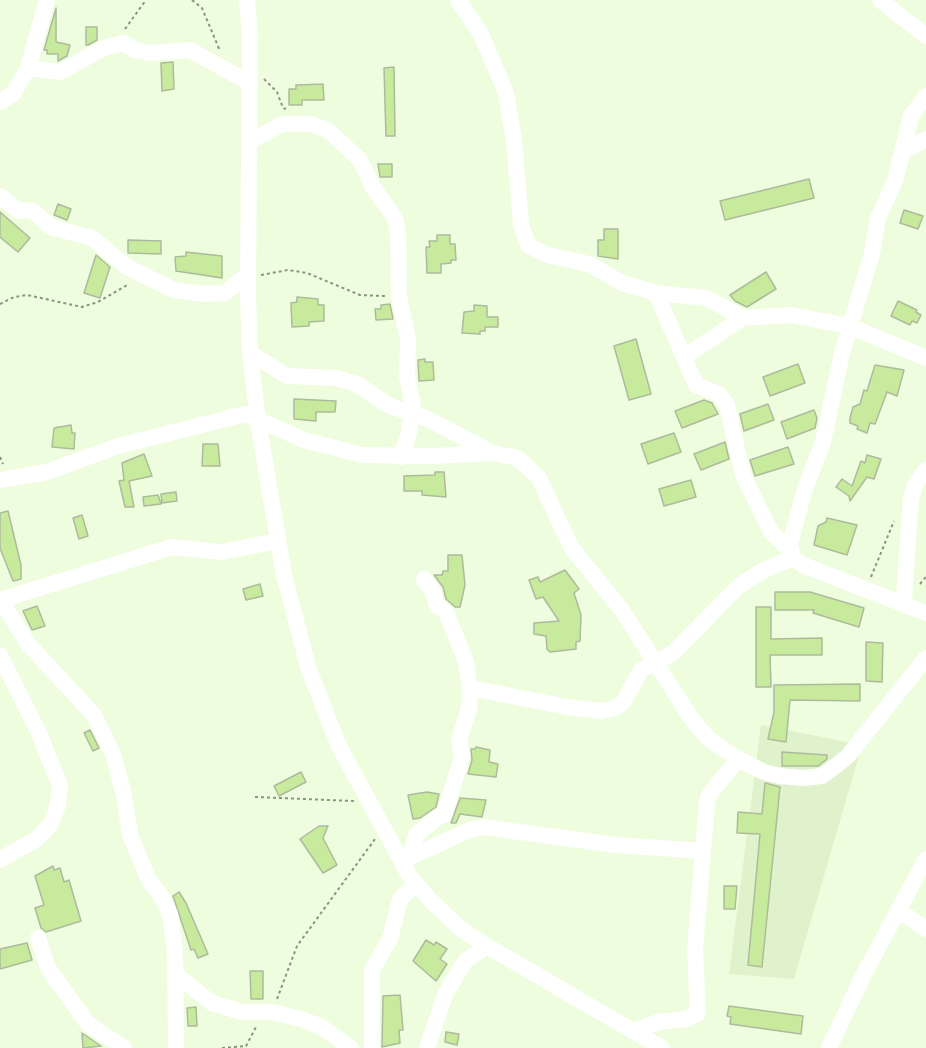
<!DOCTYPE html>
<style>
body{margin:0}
canvas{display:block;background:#eefddd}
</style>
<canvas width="926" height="1048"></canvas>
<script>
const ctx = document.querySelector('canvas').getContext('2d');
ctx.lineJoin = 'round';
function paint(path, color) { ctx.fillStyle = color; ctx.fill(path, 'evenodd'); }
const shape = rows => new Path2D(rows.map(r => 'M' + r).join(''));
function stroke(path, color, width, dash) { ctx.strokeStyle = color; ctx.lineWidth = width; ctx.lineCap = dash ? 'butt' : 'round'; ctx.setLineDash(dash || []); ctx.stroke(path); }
const built = shape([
 [761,725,862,745,794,979,729,974]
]);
const building = shape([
 [56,8,56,42,70,45,67,56,58,61,58,54,47,54,47,50,44,50,56,8],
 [86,27,97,27,97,40,88,45,86,45,86,27],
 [173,62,174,89,162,91,161,63,173,62],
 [394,67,395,136,386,136,384,68,394,67],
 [323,84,324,100,302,100,302,105,289,105,289,89,296,89,296,85,323,84],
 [378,164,392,164,392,177,380,177,378,164],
 [809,179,814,198,725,220,720,201,809,179],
 [58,204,71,209,67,220,54,215,58,204],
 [904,210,923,216,918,229,900,223,904,210],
 [0,212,30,238,18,252,0,237,0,212],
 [604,229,618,229,618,259,598,256,598,240,604,240,604,229],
 [437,235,450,235,450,244,455,244,456,260,451,260,451,263,441,264,441,273,427,273,426,247,430,247,429,241,437,241,437,235],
 [128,240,161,241,161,254,128,253,128,240],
 [186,252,222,256,222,278,176,271,175,257,186,256,186,252],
 [96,255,110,267,100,298,84,293,96,255],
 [766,272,776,289,747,307,735,301,730,295,766,272],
 [297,297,318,299,318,305,324,305,324,321,309,322,309,326,292,327,291,303,297,302,297,297],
 [898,301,917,310,916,312,921,315,917,323,912,321,910,325,891,316,898,301],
 [390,304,393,319,376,320,375,309,381,309,381,305,390,304],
 [474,305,487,306,487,317,498,317,498,327,485,327,485,331,480,331,480,334,462,333,464,312,474,311,474,305],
 [636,339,651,394,629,400,614,346,636,339],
 [425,359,425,362,433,362,434,380,419,381,418,360,425,359],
 [798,364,805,383,770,396,763,377,798,364],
 [875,365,904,370,897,396,887,392,875,424,870,423,867,433,857,429,858,426,850,423,850,418,853,407,860,404,864,390,867,391,875,365],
 [294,399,336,401,335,412,316,412,316,421,294,419,294,399],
 [704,400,712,403,718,414,682,428,675,411,704,400],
 [768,404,774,420,744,431,740,414,768,404],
 [814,410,817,418,815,428,787,439,781,422,814,410],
 [71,425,72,433,75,433,74,449,52,447,54,428,71,425],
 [674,433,681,452,648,464,641,444,674,433],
 [725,442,729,459,701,470,694,454,725,442],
 [203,444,218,444,220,466,202,466,203,444],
 [788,447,794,464,755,476,750,460,788,447],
 [144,454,152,476,129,481,134,507,125,507,119,481,124,480,122,463,144,454],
 [867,455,881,459,874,479,867,477,850,501,849,496,836,487,842,479,852,486,861,461,865,463,867,455],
 [435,472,444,472,446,497,422,495,422,491,404,491,404,476,435,475,435,472],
 [691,480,696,497,664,506,659,489,691,480],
 [176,492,177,501,162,503,161,494,176,492],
 [158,495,161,504,144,506,143,497,158,495],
 [8,511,21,565,21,579,13,581,0,548,0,513,8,511],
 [82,515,88,536,79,539,73,518,82,515],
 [827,518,857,525,847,555,814,545,818,526,826,522,827,518],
 [448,555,462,555,465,585,460,607,455,607,446,599,443,587,434,575,442,575,443,571,448,571,448,555],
 [565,570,579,589,574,593,581,615,580,641,576,642,576,649,550,652,547,649,546,636,534,634,534,623,559,621,543,597,536,599,529,580,538,577,540,582,565,570],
 [260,584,263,596,246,600,243,589,260,584],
 [775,592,810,592,864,608,859,627,813,613,814,610,775,610,775,592],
 [37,606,45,626,32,630,23,611,37,606],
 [756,607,771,607,771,639,822,638,822,655,770,655,771,687,756,687,756,607],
 [866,642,883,643,882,682,866,681,866,642],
 [860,684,860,701,790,700,786,742,768,739,774,712,774,685,860,684],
 [90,730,99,748,93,751,84,733,90,730],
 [476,747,490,750,489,762,498,764,496,777,468,774,472,760,471,749,475,749,476,747],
 [782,752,827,755,827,759,818,766,782,766,782,752],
 [301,772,306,782,279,796,274,786,301,772],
 [765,783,780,787,762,967,748,965,760,834,737,833,738,812,762,814,765,783],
 [427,792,439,794,436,807,420,818,413,819,408,795,427,792],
 [460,798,486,800,482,817,460,814,456,823,451,823,460,798],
 [319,826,328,826,323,838,337,865,323,873,300,839,319,826],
 [53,866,54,870,60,868,64,882,69,880,81,921,46,932,41,928,35,908,44,905,35,876,53,866],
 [724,886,737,886,735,909,724,909,724,886],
 [179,892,186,903,208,954,198,958,194,949,191,950,173,896,179,892],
 [426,940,434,945,436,942,447,949,440,959,447,964,436,981,413,961,426,940],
 [27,943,32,960,0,969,0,949,27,943],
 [250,971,263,971,263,999,251,999,250,971],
 [400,995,403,1030,399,1030,400,1043,382,1047,383,996,400,995],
 [729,1006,803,1016,801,1034,730,1024,731,1017,727,1016,729,1006],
 [196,1007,197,1026,188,1026,187,1008,196,1007],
 [446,1032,459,1034,457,1045,445,1042,446,1032],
 [82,1033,101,1046,83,1048,82,1033]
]);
const path = shape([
 [192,0,202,8,220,51],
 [125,29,146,0],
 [264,79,277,92,283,108,286,109],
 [261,275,288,270,307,273,360,295,385,296],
 [0,304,14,297,27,295,82,307,98,302,129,284],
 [0,457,3,464],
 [871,577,894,521],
 [920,584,926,577],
 [255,797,354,801],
 [277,999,297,946,375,839],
 [222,1048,246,1046,256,1027]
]);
const minor = shape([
 [247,0,250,35,248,291,250,353,258,421,284,575,309,670,339,746,409,875,429,899,461,929,487,946,662,1048],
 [458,0,481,34,506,93,514,140,521,224,528,245,547,255,589,264,622,283,656,293,707,298,743,318],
 [880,0,926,36],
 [28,68,60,72,104,48,124,43,134,50,150,53,190,50,250,83],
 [926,96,911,116,895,181,878,218,872,254,842,353,823,442,804,492,790,544,793,558,803,565,926,613],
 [0,102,13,94,28,68,47,0],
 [249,142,282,124,311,124,328,130,360,160,373,187,395,218,398,233,399,296,408,340,407,377,413,405,409,433,401,457],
 [903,152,926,139],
 [0,196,19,211,32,210,51,227,92,238,127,267,174,290,205,294,225,293,248,274],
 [656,293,696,385,719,394,727,405,743,475,771,532,791,551],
 [250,353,287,376,336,378,357,384,390,406,428,419,489,451],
 [684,357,743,318,791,315,849,326,926,358],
 [0,480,47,472,118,446,245,414,304,440,362,455,434,456,493,453,518,458,539,478,571,547,621,609,693,721,709,739,738,759,764,772,780,776,803,778,822,776,833,768,848,756,926,658],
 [904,599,911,498,916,483,926,470],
 [0,600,172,547,222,552,277,541],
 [1,600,28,644,94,715,113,754,124,795,130,835,148,878,163,899,170,914,175,951,176,1048],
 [0,655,39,733,60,786,58,805,51,824,38,838,0,860],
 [470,688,567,707,601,711,615,708,624,701,641,670,673,653,739,586,762,571,793,558],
 [410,858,416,835,438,817,444,815,462,757,459,740,469,709,470,688,466,662,446,612,436,605,434,593,424,579],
 [403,860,470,830,483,827,616,845,703,851],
 [898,910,926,929],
 [38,938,48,968,88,1024,124,1048],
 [175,974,212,1003,242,1012,272,1012,301,1019,320,1026,351,1048],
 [634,1031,658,1022,687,1019,698,1013,695,949,707,803,709,795,738,759],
 [372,1048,372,970,390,939,400,899,415,885],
 [427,1048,446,993,465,961,487,946],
 [829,1048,864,974,926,859]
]);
paint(built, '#e0f2cb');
paint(building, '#c8ea9c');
stroke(building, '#adbb9d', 1.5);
stroke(path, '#8a957e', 2, [3, 3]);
stroke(minor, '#fff', 16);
</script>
